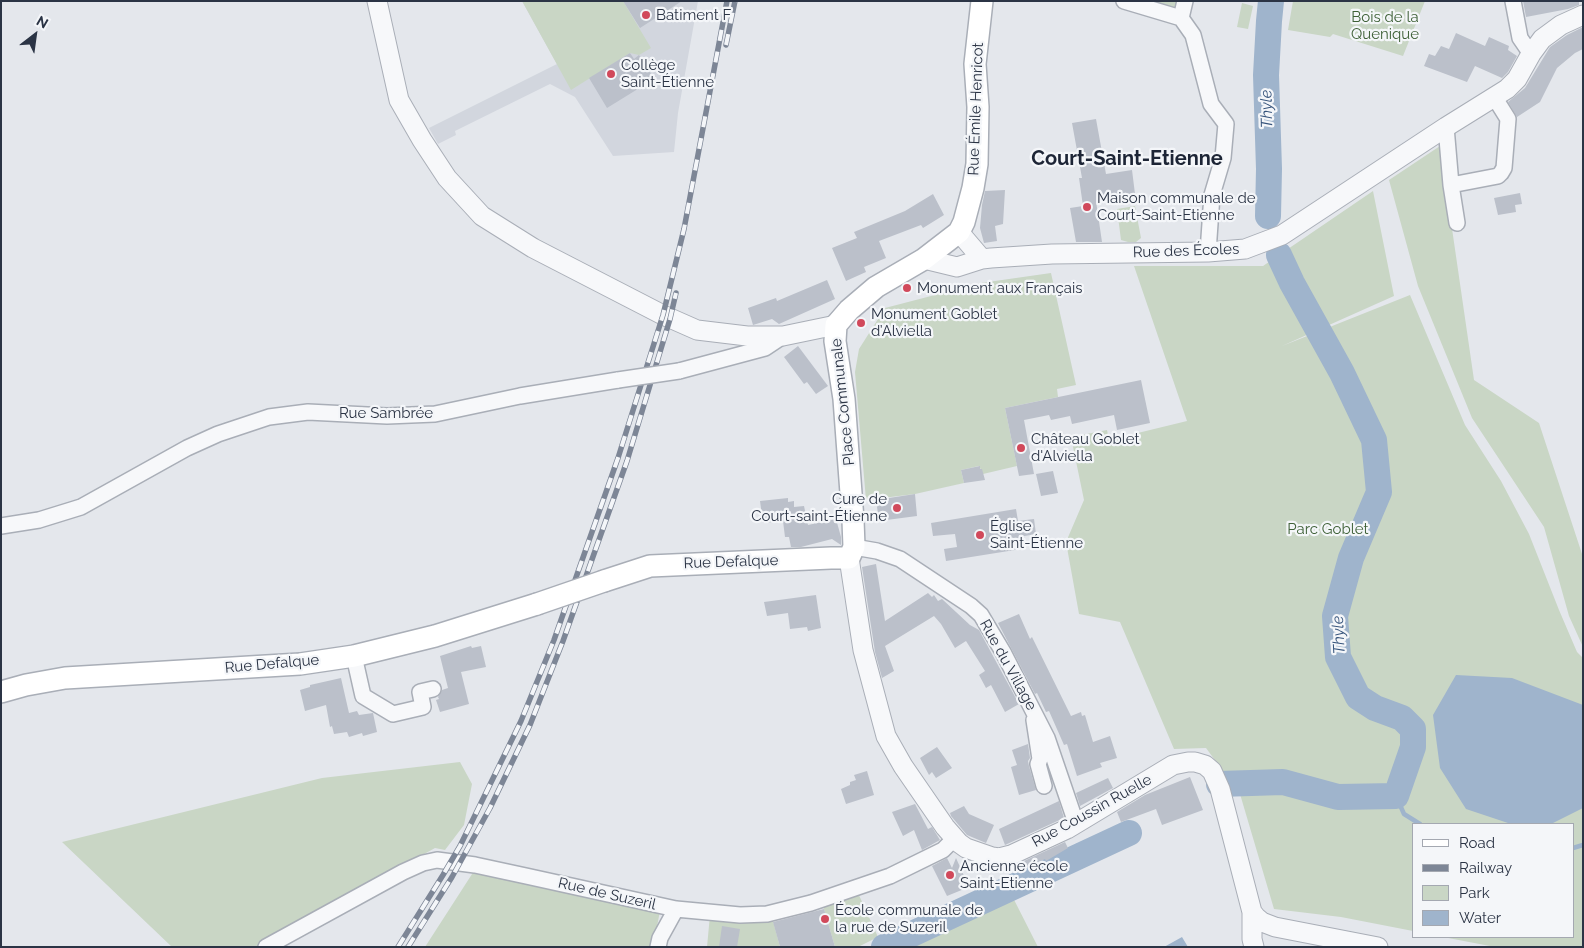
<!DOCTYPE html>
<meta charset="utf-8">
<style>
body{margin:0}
#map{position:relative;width:1584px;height:948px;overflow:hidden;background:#e4e7ec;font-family:Raleway,sans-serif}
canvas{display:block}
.frame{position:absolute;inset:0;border:2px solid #2b3445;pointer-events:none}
.legend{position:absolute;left:1412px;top:823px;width:162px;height:115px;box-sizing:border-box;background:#f4f6f9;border:1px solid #a4a8b1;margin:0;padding:6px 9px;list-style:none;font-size:15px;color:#2b3445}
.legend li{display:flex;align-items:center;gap:10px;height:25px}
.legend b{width:25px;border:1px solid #a4a8b1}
.north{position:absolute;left:10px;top:10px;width:50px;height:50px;-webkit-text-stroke:4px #f4f6f9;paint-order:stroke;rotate:30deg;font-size:14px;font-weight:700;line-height:20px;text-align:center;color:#2b3445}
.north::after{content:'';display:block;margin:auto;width:18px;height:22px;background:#2b3445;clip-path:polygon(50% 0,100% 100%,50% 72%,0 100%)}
</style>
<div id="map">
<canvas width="1584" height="948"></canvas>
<div class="frame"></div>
<ul class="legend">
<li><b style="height:6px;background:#fff"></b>Road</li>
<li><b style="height:6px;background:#7d8696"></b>Railway</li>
<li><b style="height:14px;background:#c9d6c5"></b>Park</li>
<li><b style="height:14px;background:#9fb4cc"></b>Water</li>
</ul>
<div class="north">N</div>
</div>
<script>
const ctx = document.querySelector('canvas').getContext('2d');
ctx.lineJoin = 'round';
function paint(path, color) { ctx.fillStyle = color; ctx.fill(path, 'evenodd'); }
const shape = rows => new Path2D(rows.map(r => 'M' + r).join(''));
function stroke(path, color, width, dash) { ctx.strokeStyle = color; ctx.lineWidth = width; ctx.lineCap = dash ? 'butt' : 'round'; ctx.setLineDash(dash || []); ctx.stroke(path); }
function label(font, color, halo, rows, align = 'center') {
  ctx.font = font + ' Raleway,sans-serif'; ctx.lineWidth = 4.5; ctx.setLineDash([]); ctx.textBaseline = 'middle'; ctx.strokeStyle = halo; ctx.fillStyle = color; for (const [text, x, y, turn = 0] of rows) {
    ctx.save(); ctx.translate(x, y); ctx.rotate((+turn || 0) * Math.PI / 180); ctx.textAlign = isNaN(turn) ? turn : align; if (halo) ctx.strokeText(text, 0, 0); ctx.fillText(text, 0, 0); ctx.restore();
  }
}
const built = shape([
 [522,1,698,1,678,113,674,152,613,156,575,97,550,84,455,131,456,135,438,144,429,128,557,64]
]);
const green = shape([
 [522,1,623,1,651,48,639,55,630,53,571,90],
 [1124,1,1185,1,1181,18],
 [1293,1,1425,1,1403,56,1333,34,1330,37,1288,30],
 [1242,3,1253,6,1248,29,1237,27],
 [1440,146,1474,380,1539,423,1583,557,1583,647,1569,616,1544,527,1472,418,1418,286,1389,180],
 [1373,191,1394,296,1282,346,1410,295,1465,425,1501,481,1529,534,1559,610,1577,652,1583,658,1583,947,1495,947,1443,937,1573,937,1573,824,1413,824,1413,931,1341,917,1274,909,1240,794,1206,748,1174,749,1120,622,1079,614,1066,542,1084,500,1071,437,1107,430,1109,440,1187,421,1134,266,1263,266],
 [1135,206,1141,238,1136,242,1128,242,1121,240,1117,209],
 [1051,273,1076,385,1057,389,1058,397,1005,408,1017,466,983,474,979,466,961,470,964,483,915,494,866,500,855,372,859,349,885,308,981,283],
 [460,762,472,784,464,825,445,850,435,848,257,947,172,947,62,842,322,778],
 [474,871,660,911,653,947,425,947],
 [1005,882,1038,947,877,947],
 [858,893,878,937,858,947,835,947,823,906,847,899],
 [710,915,773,921,780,947,707,947]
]);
const water = shape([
 [1456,675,1512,678,1583,705,1583,808,1551,824,1511,824,1466,809,1440,768,1433,715],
 [1182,937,1188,947,1164,947]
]);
const stream = shape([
 [1396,796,1404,814,1420,824],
 [1573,848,1583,845]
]);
const river = shape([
 [1268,216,1269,169,1266,75,1269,21,1271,1],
 [1219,784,1283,782,1338,797,1396,796,1413,747,1413,729,1402,718,1375,708,1358,697,1338,657,1335,616,1351,558,1379,492,1374,440,1342,373,1292,283,1279,255],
 [884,947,1129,833]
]);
const building = shape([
 [623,1,682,1,640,28],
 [1523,1,1579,1,1579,5,1568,9,1526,17],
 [1583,27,1583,49,1575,53,1557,68,1540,102,1517,117,1508,102,1525,88,1550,47,1567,35],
 [1456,33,1485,46,1489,37,1509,46,1508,50,1517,56,1508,72,1502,78,1475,66,1467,82,1424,66,1429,54,1435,56,1441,46,1449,49],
 [630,53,634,59,639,55,654,79,607,108,589,78],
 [1096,119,1106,174,1132,170,1135,194,1096,201,1102,242,1076,242,1070,208,1083,206,1079,178,1082,178,1072,123],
 [1005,190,1003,224,995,226,997,241,984,243,980,228,982,205,985,191],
 [1520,193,1522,204,1515,205,1516,212,1498,215,1494,198],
 [933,194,944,215,923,228,921,225,879,241,886,258,864,267,866,272,846,281,832,248,857,238,854,232,905,211],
 [827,280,835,299,779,324,772,319,753,325,748,308,776,298,777,301],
 [798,346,828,386,816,394,807,382,804,384,784,357],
 [1141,380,1150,423,1117,430,1114,415,1072,424,1070,416,1051,420,1049,415,1024,420,1034,474,1019,476,1005,408],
 [980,466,980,469,982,469,985,480,964,483,961,470],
 [1053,471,1058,493,1041,496,1036,474],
 [915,494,917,516,879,521,876,500],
 [788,498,788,502,794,501,794,507,804,506,808,525,836,519,841,537,841,545,832,539,801,547,791,547,789,537,785,537,783,521,763,523,760,501],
 [1016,509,1018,521,1034,519,1036,534,1019,537,1021,549,946,561,944,549,957,547,955,534,933,536,931,523],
 [876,564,885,621,928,593,932,597,934,595,938,601,942,599,970,625,979,630,1019,704,1005,712,991,685,986,688,979,675,985,671,966,641,955,648,941,624,934,616,885,646,894,671,882,678,875,652,862,567],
 [816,595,821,628,808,631,807,627,790,629,788,613,767,616,764,602],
 [1019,614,1030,639,1032,637,1071,716,1081,712,1082,716,1085,715,1093,742,1110,736,1117,758,1100,763,1102,767,1077,776,1067,744,1064,745,1049,711,1046,712,1037,693,1035,694,998,623],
 [471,646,472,648,481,646,486,667,461,672,469,704,440,712,436,700,439,699,438,697,442,690,448,688,440,656],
 [341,678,349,713,357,711,359,715,373,713,377,732,363,736,362,733,349,737,347,732,334,734,332,726,330,727,326,705,305,711,300,690,310,687,310,685],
 [1028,744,1030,758,1028,761,1029,766,1036,790,1019,795,1011,767,1017,765,1012,750],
 [937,747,952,768,936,778,932,772,929,775,920,758],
 [867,771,874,795,846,804,841,789,850,785,850,782,856,780,854,775],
 [1190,777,1203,810,1162,825,1156,809,1121,822,1117,812,1145,795],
 [1108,778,1113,788,1080,806,1076,793],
 [1059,801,1064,818,1005,845,999,829],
 [915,804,928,829,932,827,940,840,922,850,914,830,903,836,892,812],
 [964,806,969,814,994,825,986,843,967,835,951,816,950,813],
 [1065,842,1068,848,1046,861,1045,859,1028,868,1024,861],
 [947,858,952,868,956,858,969,887,947,896,932,866],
 [824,909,835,947,780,947,773,922],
 [722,926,740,929,737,947,719,947]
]);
const minor = shape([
 [1124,1,1181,18],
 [1513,1,1520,38,1531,54],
 [1181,18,1193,35,1211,104,1226,124,1223,158,1212,195,1208,252],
 [1181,18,1185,1],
 [1446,127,1451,185,1457,223],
 [1451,185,1498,176,1501,173,1504,168,1508,119,1498,103,1493,98],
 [679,371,765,348,783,336],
 [1,526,39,520,81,507,187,448,218,434,269,417,308,412,387,416,435,414,520,396,618,380],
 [854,547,877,551,900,559,971,606,981,615,1003,652,1047,738,1076,823],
 [354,656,363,696,393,714,423,707,420,692,433,689],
 [1034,720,1040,759,1038,764,1044,786],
 [266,947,403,872,423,863,437,860,475,865,526,876,676,909,740,915,767,914,811,903,890,876,943,850,954,839],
 [658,947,660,938,676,909]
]);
const tertiary = shape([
 [377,1,399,100,422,140,447,178,482,216,533,248,663,315,697,330,747,336,783,336,836,325],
 [959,232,982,259],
 [924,259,957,267,982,259,991,258,1052,254,1208,252,1245,249,1282,235,1446,127,1507,89,1517,79,1531,54,1542,39,1561,25,1583,15],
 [849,558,863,650,886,736,903,766,945,827,959,843,966,848,992,857,999,858,1011,855,1067,829,1173,765,1188,762,1195,762,1205,765,1212,771,1220,789,1252,912,1256,917,1262,922,1275,927,1378,947],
 [1252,912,1252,939,1254,947]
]);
const secondary = shape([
 [604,581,650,566,831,558,849,558,854,547,853,520,844,399,835,341,836,325,849,310,876,287,924,259,959,232,964,222,973,188,977,164,978,107,975,64,982,1],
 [1,692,26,685,65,678,300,664,354,656,435,636,537,604]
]);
const rail = shape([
 [726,45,735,1],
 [398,947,443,875,460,846,521,721,554,640,618,458,663,315,684,229,727,1],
 [408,947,452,877,490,808,530,725,563,641,627,461,670,319,676,293]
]);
const minorBridge = shape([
 [618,380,679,371]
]);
const secondaryBridge = shape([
 [537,604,604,581]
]);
const markers = [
 [646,15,5,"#d1495b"],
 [611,74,5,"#d1495b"],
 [1087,207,5,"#d1495b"],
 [907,288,5,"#d1495b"],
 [861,323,5,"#d1495b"],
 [1021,448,5,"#d1495b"],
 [897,508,5,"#d1495b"],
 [980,535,5,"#d1495b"],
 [950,875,5,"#d1495b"],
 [825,919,5,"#d1495b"]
];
const poiNames = [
 ["Batiment F",656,15],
 ["Collège",621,65],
 ["Saint-Étienne",621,82],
 ["Maison communale de",1097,198],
 ["Court-Saint-Etienne",1097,215],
 ["Monument aux Français",917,288],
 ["Monument Goblet",871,314],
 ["d’Alviella",871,331],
 ["Château Goblet",1031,439],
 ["d'Alviella",1031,456],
 ["Cure de",887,499,"right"],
 ["Court-saint-Étienne",887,516,"right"],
 ["Église",990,526],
 ["Saint-Étienne",990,543],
 ["Ancienne école",960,866],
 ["Saint-Etienne",960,883],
 ["École communale de",835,910],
 ["la rue de Suzeril",835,927]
];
const parkNames = [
 ["Bois de la",1385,17],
 ["Quenique",1385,34],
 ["Parc Goblet",1328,529]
];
const streetNames = [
 ["Rue Émile Henricot",976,109,-88],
 ["Rue des Écoles",1186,251,-2],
 ["Place Communale",843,402,-96],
 ["Rue Sambrée",386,413],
 ["Rue Defalque",731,562,-2],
 ["Rue Defalque",272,664,-5],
 ["Rue du Village",1008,665,61],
 ["Rue Coussin Ruelle",1092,811,-29],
 ["Rue de Suzeril",607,894,13]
];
const waterNames = [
 ["Thyle",1267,109,-91],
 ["Thyle",1339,635,-93]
];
const districtNames = [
 ["Court-Saint-Etienne",1127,159]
];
paint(built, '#d2d6de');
paint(green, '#c9d6c5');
paint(water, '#9fb4cc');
stroke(stream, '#9fb4cc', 4.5);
stroke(river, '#9fb4cc', 26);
paint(building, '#bbc0ca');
stroke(minor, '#a9aeb7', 18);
stroke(tertiary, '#a9aeb7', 21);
stroke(secondary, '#a9aeb7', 24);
stroke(minor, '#f7f8fa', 15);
stroke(tertiary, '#f7f8fa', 19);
stroke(secondary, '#fff', 21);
stroke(rail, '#7d8696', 5.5);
stroke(rail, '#f4f6f9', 4, [11]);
stroke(minorBridge, '#a9aeb7', 18, []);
stroke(secondaryBridge, '#a9aeb7', 24, []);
stroke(minorBridge, '#f7f8fa', 15);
stroke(secondaryBridge, '#fff', 21);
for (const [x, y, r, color] of markers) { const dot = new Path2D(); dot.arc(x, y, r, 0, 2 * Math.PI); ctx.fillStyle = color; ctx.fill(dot); stroke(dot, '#f4f6f9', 2); }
label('15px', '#2b3445', '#f4f6f9', poiNames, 'left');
label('15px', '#3f6138', '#f4f6f9', parkNames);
label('15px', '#2b3445', '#f4f6f9', streetNames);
label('italic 16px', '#34527a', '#f4f6f9', waterNames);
label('bold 20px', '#1d2536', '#f4f6f9', districtNames);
</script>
